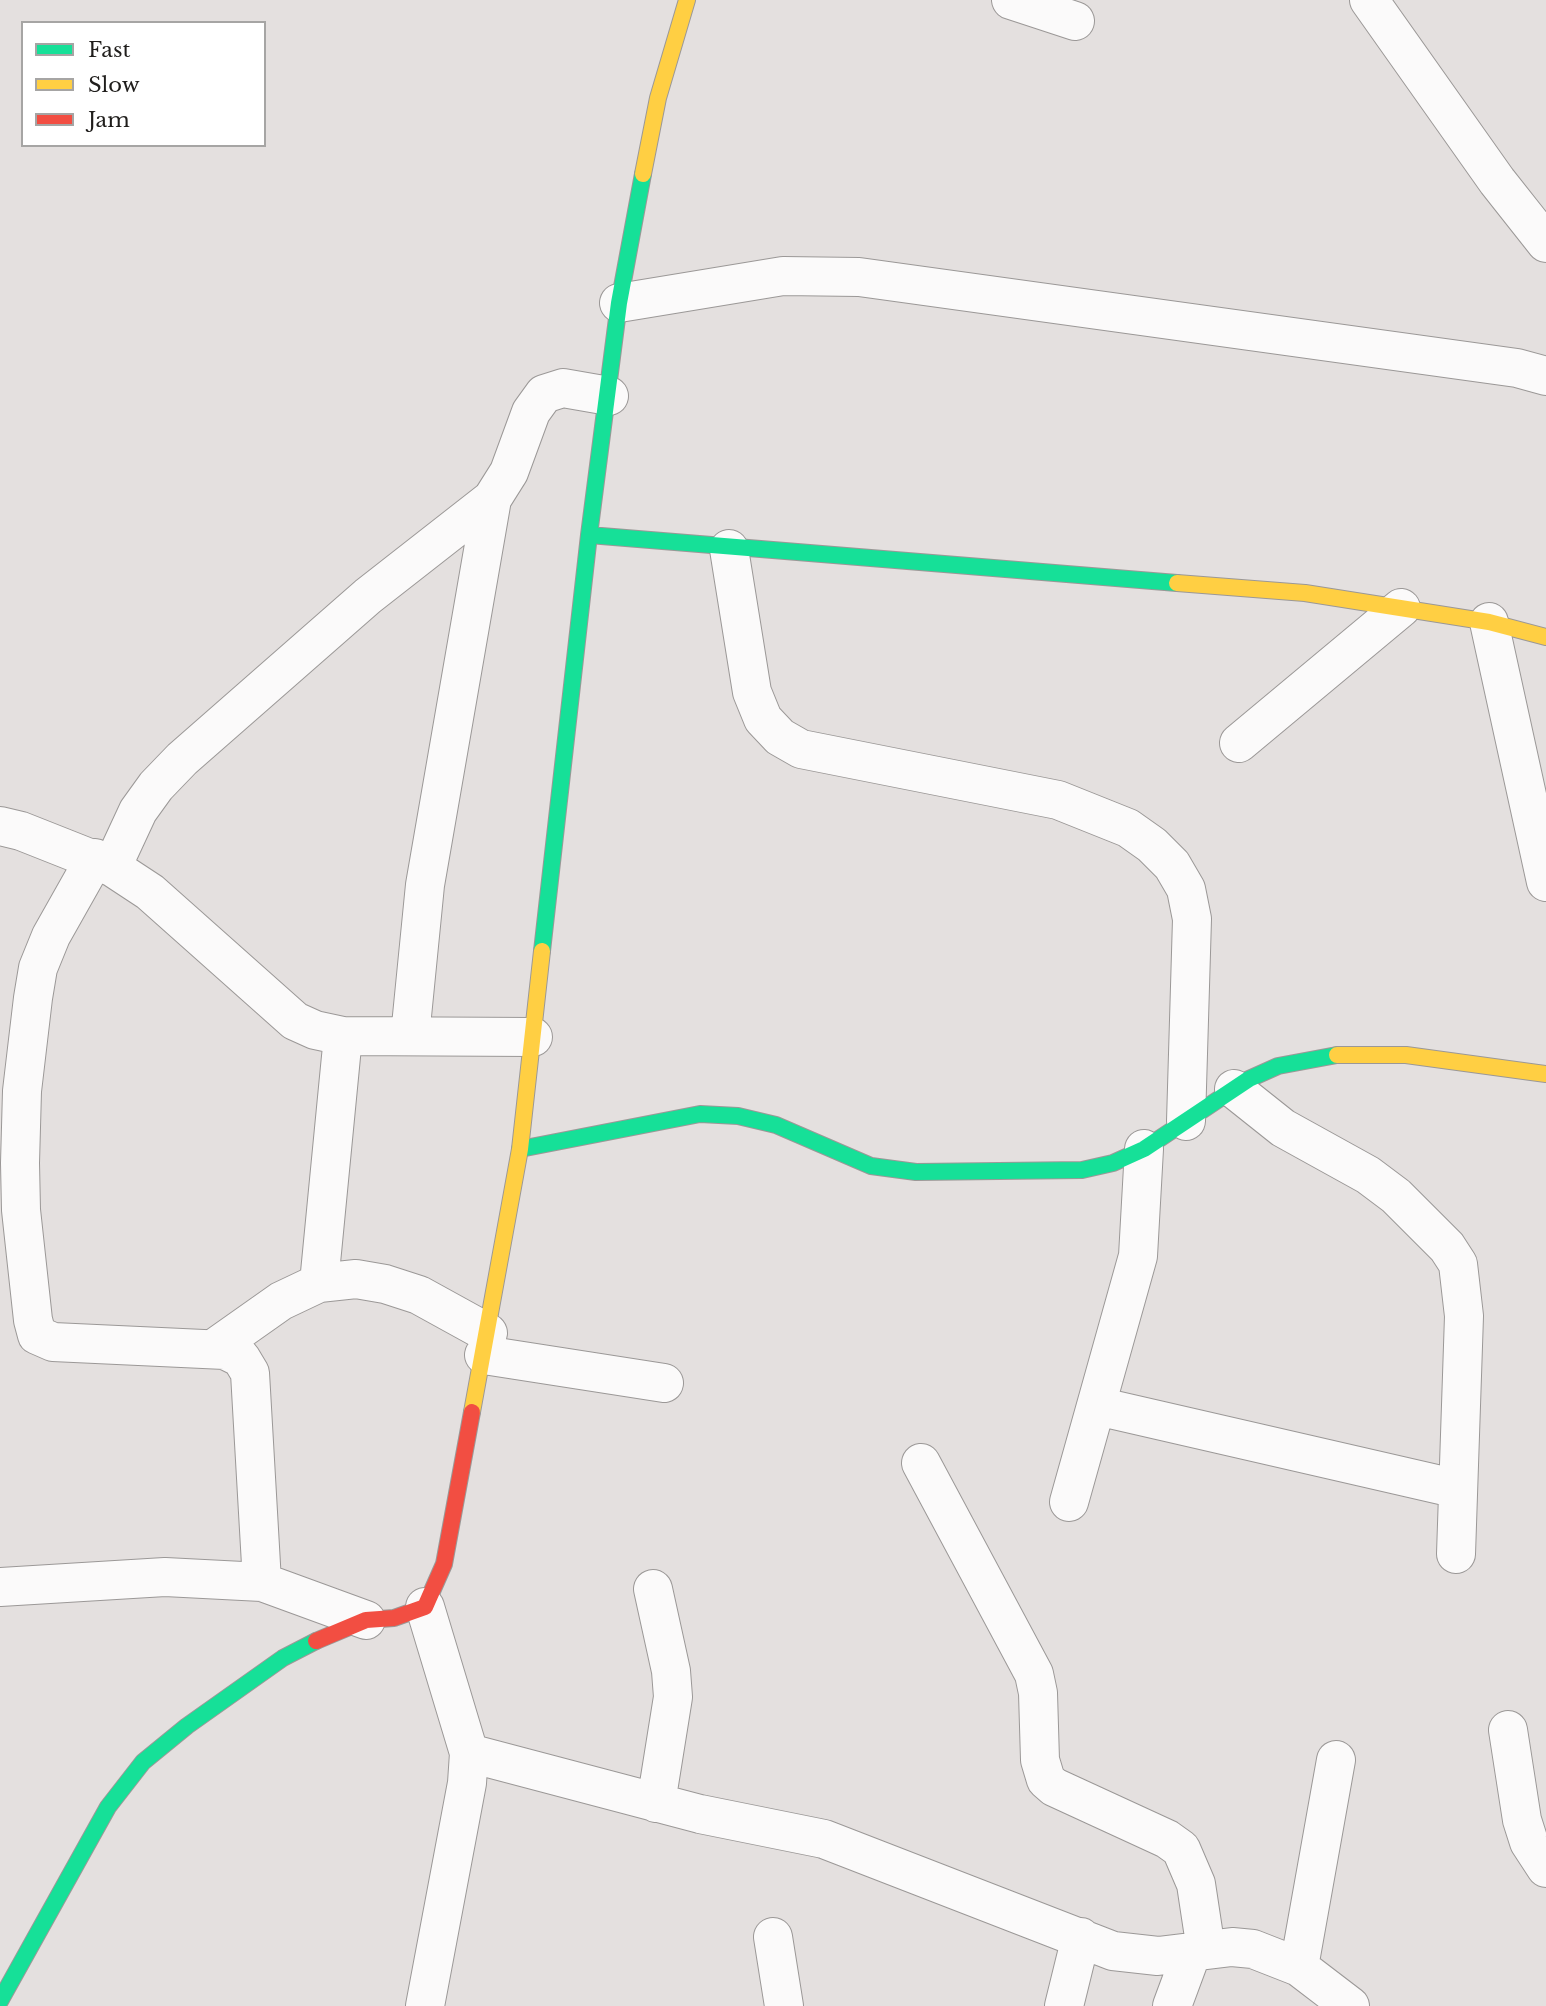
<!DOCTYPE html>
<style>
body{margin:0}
#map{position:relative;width:1546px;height:2006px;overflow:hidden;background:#e4e0df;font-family:"Libre Baskerville",serif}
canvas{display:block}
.legend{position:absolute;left:21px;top:21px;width:245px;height:126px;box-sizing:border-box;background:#fff;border:2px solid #a6a5a4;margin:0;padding:9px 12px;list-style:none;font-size:21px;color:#201e1c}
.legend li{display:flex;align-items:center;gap:14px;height:35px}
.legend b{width:35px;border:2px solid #a6a5a4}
</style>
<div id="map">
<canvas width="1546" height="2006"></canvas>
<ul class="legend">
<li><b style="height:9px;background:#16e098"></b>Fast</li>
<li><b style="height:9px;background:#ffcf43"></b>Slow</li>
<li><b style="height:9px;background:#f24e42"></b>Jam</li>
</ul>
</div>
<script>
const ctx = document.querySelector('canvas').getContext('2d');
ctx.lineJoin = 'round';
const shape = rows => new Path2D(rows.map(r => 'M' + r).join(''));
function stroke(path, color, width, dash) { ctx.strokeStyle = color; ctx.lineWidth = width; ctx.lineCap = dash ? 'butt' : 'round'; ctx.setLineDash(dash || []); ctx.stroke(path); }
const street = shape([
 [1011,0,1075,21],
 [1369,0,1497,181,1546,243],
 [619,303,783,276,859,277,1517,368,1546,376],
 [729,549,752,692,763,719,780,737,801,749,1058,800,1128,828,1152,845,1172,865,1186,889,1192,919,1186,1121],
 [1489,622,1546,882],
 [1239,743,1401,608],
 [0,826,21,831,112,867,150,892,295,1021,315,1030,343,1036,533,1037],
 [95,858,51,936,38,968,33,998,22,1091,20,1163,21,1210,33,1320,37,1335,53,1342,225,1350,241,1358,250,1373,262,1582],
 [112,867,138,811,156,786,182,759,368,596,492,499,509,472,531,412,544,394,563,388,609,396],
 [410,1036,425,885,492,499],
 [1234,1089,1283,1128,1368,1175,1396,1196,1447,1247,1458,1264,1464,1316,1456,1554],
 [319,1283,343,1036],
 [213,1349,281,1301,319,1283,356,1279,385,1284,419,1295,488,1333],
 [484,1355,664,1383],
 [1097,1406,1458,1489],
 [921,1463,1034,1674,1038,1693,1040,1760,1046,1780,1054,1787,1167,1839,1181,1849,1196,1884,1206,1950],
 [1069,1502,1138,1256,1144,1149],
 [0,1587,165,1577,262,1582,366,1620],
 [653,1589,671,1671,673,1697,656,1803],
 [425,1607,469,1753,467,1783,425,2006],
 [1508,1730,1522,1820,1529,1842,1546,1868],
 [469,1753,700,1814,824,1839,1113,1951,1158,1956,1232,1947,1253,1949,1299,1967,1350,2006],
 [773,1937,784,2006],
 [1299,1967,1336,1760],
 [1064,2006,1081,1937],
 [1172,2006,1192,1952]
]);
const fast = shape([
 [589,535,1177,583],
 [542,951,589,535,619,303,643,174],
 [520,1149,700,1114,738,1116,776,1125,871,1166,916,1172,1082,1170,1113,1163,1144,1149,1249,1079,1278,1066,1337,1055],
 [0,2001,108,1807,143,1762,187,1726,283,1658,316,1641]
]);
const slow = shape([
 [643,174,658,98,687,0],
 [1177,583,1305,593,1489,622,1546,637],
 [1337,1055,1406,1055,1546,1074],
 [472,1412,520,1149,542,951]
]);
const jam = shape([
 [316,1641,366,1620,394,1618,425,1607,444,1564,472,1412]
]);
stroke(street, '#9b9897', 40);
stroke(fast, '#9b9897', 18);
stroke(slow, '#9b9897', 18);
stroke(jam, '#9b9897', 18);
stroke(street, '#fbfafa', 38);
stroke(fast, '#16e098', 16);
stroke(slow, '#ffcf43', 16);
stroke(jam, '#f24e42', 16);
</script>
